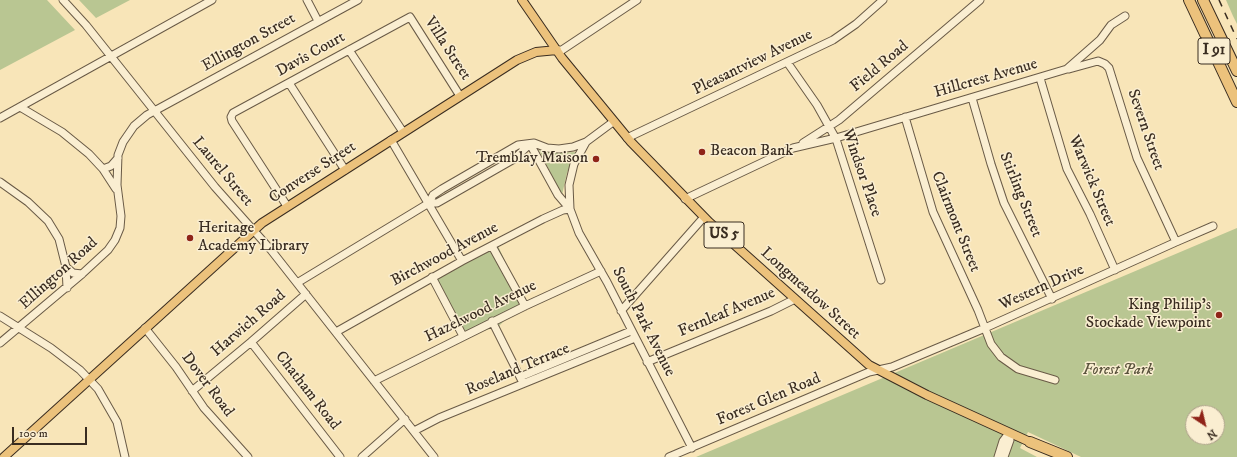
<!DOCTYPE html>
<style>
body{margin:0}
#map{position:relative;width:1237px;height:457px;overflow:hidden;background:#f8e5b8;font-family:"IM FELL DW Pica",serif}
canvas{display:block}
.north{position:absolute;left:1185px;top:405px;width:40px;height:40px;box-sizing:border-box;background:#faeed1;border:1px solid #ada08a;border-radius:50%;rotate:145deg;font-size:11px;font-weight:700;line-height:16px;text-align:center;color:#392c20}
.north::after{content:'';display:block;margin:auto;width:14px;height:18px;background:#8f2418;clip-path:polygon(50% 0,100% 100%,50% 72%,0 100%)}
.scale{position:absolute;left:12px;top:427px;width:75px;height:18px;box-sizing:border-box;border:2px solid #392c20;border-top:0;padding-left:5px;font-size:12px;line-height:14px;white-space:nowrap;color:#392c20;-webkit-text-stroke:3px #faeed1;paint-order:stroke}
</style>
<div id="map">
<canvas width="1237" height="457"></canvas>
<div class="north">N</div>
<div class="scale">100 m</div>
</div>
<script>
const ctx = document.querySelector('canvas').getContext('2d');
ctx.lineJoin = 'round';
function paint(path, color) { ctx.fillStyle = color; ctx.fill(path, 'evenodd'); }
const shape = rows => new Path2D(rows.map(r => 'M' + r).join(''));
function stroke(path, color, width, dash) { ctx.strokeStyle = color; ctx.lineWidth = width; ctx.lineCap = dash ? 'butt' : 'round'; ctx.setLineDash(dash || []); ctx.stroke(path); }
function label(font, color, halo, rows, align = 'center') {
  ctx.font = font + ' "IM FELL DW Pica",serif'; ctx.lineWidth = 3; ctx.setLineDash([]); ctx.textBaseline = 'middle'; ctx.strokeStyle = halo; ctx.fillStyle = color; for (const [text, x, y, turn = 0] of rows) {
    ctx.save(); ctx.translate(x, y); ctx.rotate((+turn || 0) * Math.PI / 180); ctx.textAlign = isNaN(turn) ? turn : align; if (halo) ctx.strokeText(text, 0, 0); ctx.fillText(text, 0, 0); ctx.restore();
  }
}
const green = shape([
 [0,0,47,0,75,30,0,70],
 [79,0,130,0,96,18],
 [1226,0,1237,0,1237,24,1233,16],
 [539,150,557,153,576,152,567,173,562,195],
 [1237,228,1237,457,1081,457,1028,432,1020,448,1037,457,696,457],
 [1193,413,1217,413,1217,437,1193,437],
 [498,246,524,301,499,326,465,337,435,281,471,255]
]);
const minor = shape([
 [63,0,86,25,215,187,271,250,434,457],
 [307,0,318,21],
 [349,50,403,132],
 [557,50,562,50,637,0],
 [787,62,817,105,836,139,881,280],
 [1069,69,1098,61,1105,64,1109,68,1137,158,1176,242],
 [1040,78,1067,169,1090,214,1115,270],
 [289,83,345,170],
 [972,98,991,164,1004,203,1052,299],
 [20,107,62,132,89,154,103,169,111,166,118,158],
 [905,117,933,212,978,310,991,344,1001,357,1018,369,1055,380],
 [0,118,212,0],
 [613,122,586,142,574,164,569,185,570,209,579,233,607,282,692,448],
 [627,138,833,40,856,24,883,0],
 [391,140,462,261],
 [803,143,839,120,980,0],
 [530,144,558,195,570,209],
 [103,169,116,189],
 [0,182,28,202,48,221,59,239,66,267,73,273,82,274],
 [685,199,793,148,836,138,1067,69,1100,40,1111,25,1125,16],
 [429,203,433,195,442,189,518,145,534,143,547,148,559,149,573,147,586,142],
 [287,206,232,121,231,117,233,113,410,17,460,96],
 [492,246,525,306],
 [66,267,67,288],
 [432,277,463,336],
 [297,283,429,203,437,203,514,159,530,144],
 [621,311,704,217],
 [0,316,51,348,80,370,98,389,117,422,125,457],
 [492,321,522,381],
 [145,328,176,367,204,408,248,457],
 [336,332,462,261,543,219,563,210,570,209],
 [251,342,340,457],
 [0,343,82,274,108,250,115,240,120,228,121,216,117,185,118,155,123,142,134,126,147,115,358,0],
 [647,362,771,311,795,299],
 [520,377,631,331],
 [374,381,525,306,601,271],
 [192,391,251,342,306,294],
 [414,431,439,418,635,338],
 [362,457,405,419],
 [669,457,869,372,892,367,985,328,1176,242,1213,226],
 [998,457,1003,441,1009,433],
 [1004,457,1010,440,1009,433]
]);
const major = shape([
 [522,0,562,58,631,142,709,222,869,365,927,395,1030,442],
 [4,457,262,223,517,60,536,52,557,50]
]);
const highway = shape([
 [1189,0,1237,102],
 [1203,0,1237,71],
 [1030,442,1067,457]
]);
const rail = shape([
 [1219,0,1237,39]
]);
const markers = [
 [702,152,4,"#8f2418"],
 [596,159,4,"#8f2418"],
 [190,238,4,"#8f2418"],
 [1219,315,4,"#8f2418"]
];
const shields = [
 [1214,51,32],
 [724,235,40]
];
const shieldNames = [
 ["I 91",1214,51],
 ["US 5",724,235]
];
const streetNames = [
 ["Ellington Street",249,43,-29],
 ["Villa Street",447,49,57],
 ["Davis Court",311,55,-29],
 ["Pleasantview Avenue",753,63,-26],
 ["Field Road",880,67,-40],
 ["Hillcrest Avenue",986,79,-16],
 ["Severn Street",1145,130,71],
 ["Laurel Street",222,172,50],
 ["Converse Street",313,173,-33],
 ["Windsor Place",861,173,71],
 ["Warwick Street",1091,181,67],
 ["Stirling Street",1020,195,68],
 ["Clairmont Street",955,222,68],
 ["Birchwood Avenue",445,255,-28],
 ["Ellington Road",59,274,-42],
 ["Western Drive",1042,288,-24],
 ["Longmeadow Street",810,294,42],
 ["Hazelwood Avenue",481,312,-26],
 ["Fernleaf Avenue",727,313,-23],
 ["South Park Avenue",643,322,63],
 ["Harwich Road",249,324,-41],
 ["Roseland Terrace",518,370,-23],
 ["Dover Road",207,385,53],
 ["Chatham Road",307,391,52],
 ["Forest Glen Road",769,400,-23]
];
const poiNames = [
 ["Beacon Bank",710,152],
 ["Tremblay Maison",588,159,"right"],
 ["Heritage",198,229],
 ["Academy Library",198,247],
 ["King Philip's",1211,306,"right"],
 ["Stockade Viewpoint",1211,324,"right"]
];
const parkNames = [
 ["Forest Park",1118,371]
];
paint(green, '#b9c692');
stroke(minor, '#695a46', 9);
stroke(major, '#392c20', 10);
stroke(highway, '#392c20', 12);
stroke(minor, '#faeed1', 7);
stroke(major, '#ecc27c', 8);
stroke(highway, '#ecc27c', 10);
stroke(rail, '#392c20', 1.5, [7, 7]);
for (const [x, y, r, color] of markers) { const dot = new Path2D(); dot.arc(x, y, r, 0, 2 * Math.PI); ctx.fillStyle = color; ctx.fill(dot); stroke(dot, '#faeed1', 1.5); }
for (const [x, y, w] of shields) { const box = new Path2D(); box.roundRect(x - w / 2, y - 13, w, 26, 3); ctx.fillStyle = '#faeed1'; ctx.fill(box); stroke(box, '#392c20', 1); }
label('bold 15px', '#392c20', null, shieldNames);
label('16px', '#392c20', '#faeed1', streetNames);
label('16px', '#392c20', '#faeed1', poiNames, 'left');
label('italic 16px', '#59523c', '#faeed1', parkNames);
</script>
